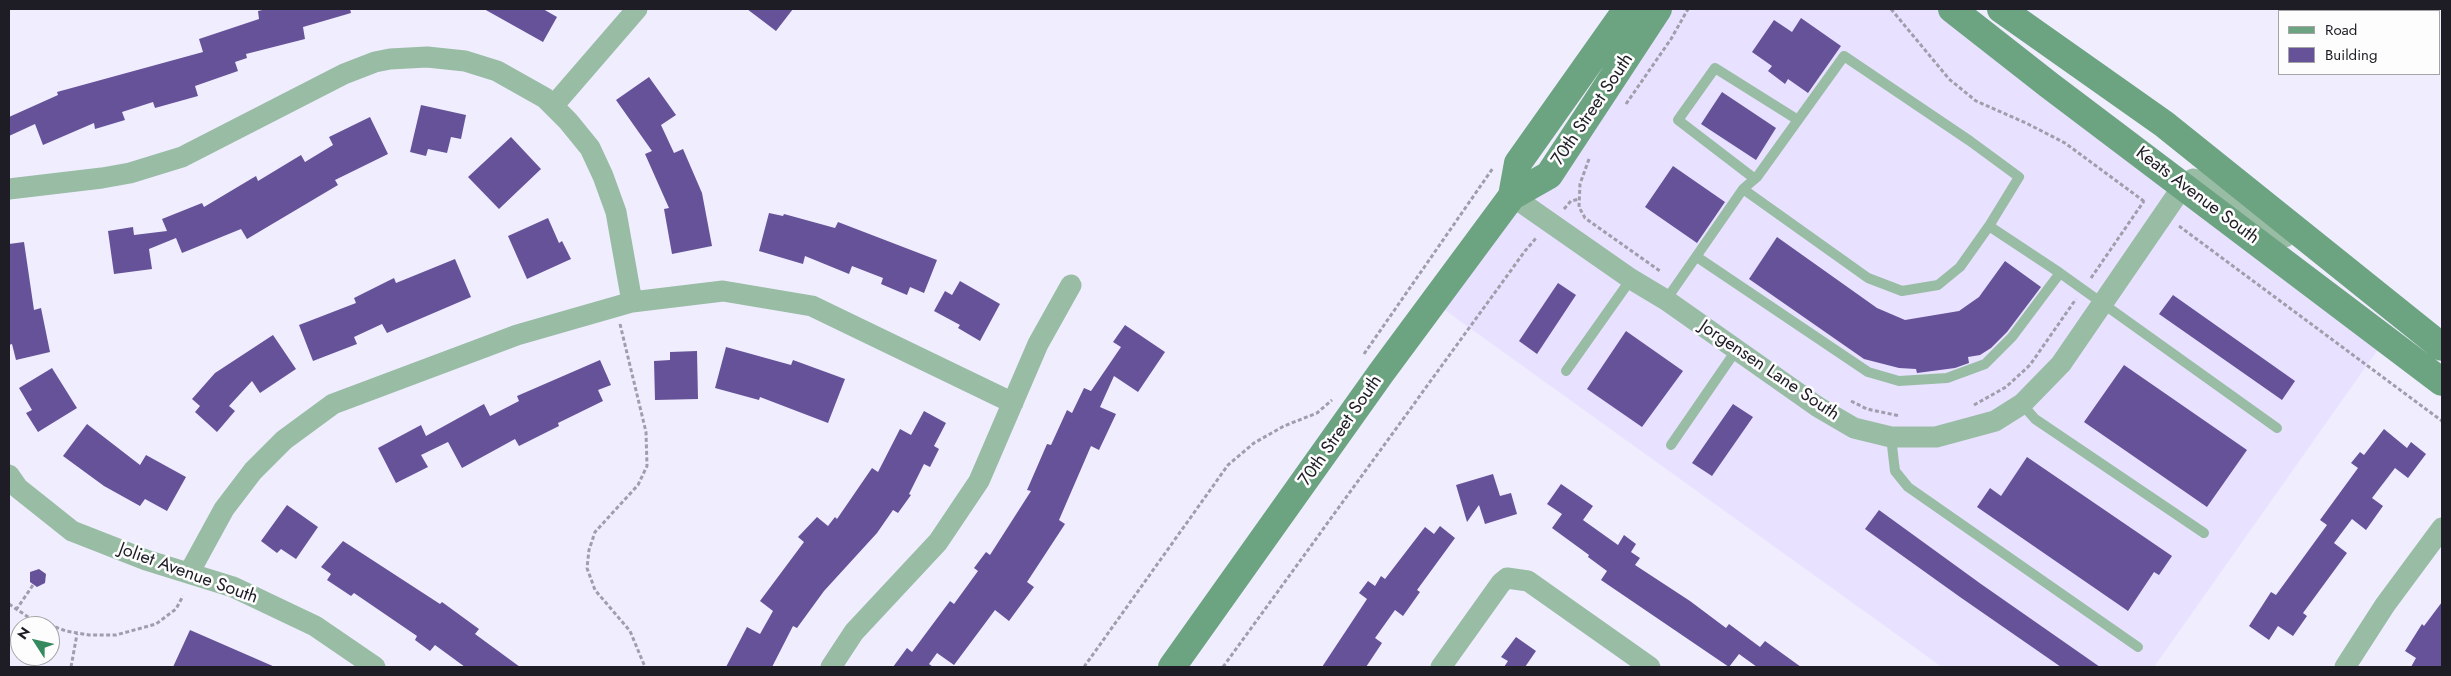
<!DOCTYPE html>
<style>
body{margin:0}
#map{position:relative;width:2451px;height:676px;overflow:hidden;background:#f0edff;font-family:Jost,sans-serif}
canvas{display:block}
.frame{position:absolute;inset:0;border:10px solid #1e1c24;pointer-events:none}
.legend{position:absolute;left:2278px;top:10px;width:162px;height:65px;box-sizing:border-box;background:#fdfdfd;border:1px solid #a4a3a6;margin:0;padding:6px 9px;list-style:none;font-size:15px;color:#1e1c24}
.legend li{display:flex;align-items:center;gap:10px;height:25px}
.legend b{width:25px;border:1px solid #a4a3a6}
.north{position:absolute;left:10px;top:616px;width:50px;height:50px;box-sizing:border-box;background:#fdfdfd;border:1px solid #a4a3a6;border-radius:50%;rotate:305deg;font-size:14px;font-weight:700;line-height:20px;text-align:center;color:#1e1c24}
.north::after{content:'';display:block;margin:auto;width:18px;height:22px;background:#35895c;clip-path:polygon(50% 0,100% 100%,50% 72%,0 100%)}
</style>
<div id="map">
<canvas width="2451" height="676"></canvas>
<div class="frame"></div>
<ul class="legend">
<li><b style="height:6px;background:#6ca381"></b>Road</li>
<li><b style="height:14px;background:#665298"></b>Building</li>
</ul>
<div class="north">N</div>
</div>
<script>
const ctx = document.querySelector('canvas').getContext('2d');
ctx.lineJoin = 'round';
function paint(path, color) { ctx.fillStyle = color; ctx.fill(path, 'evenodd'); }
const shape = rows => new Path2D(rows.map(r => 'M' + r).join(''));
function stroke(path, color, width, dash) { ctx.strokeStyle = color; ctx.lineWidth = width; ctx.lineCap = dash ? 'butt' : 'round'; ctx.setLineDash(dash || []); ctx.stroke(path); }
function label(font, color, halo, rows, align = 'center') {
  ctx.font = font + ' Jost,sans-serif'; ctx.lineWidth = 5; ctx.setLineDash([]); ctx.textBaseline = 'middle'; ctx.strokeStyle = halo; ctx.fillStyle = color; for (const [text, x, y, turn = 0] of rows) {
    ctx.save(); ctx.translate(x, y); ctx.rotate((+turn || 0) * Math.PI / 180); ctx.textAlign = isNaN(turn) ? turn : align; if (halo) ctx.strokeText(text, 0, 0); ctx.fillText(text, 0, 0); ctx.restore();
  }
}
const built = shape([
 [1658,9,1953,9,2386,338,2154,667,1942,667,1435,303,1550,174]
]);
const building = shape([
 [267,9,350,9,351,13,303,27,305,39,246,54,247,58,235,62,238,71,195,86,198,96,155,108,153,102,122,112,125,120,95,129,94,123,43,145,35,124,9,136,9,117,58,95,57,92,203,52,199,39,259,19,258,11],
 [484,9,543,9,557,17,543,42],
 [747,9,793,9,776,31],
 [1801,18,1841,46,1808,93,1788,79,1785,84,1768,71,1772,66,1752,52,1774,20,1792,32],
 [649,77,676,115,661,125,674,153,683,149,702,193,712,246,672,254,664,209,669,208,645,154,652,151,616,100],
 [1722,92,1776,128,1756,160,1701,124],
 [421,105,466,115,461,139,451,137,447,153,428,149,426,156,410,152],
 [370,117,388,154,335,180,338,185,247,239,241,229,182,253,176,238,149,249,152,269,114,274,108,231,133,227,134,235,167,231,162,219,202,203,204,207,256,176,258,181,301,155,305,162,333,145,329,137],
 [511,137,541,169,499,209,468,177],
 [1673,166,1725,202,1697,243,1645,207],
 [769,213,783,216,784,214,835,228,838,222,937,260,924,293,910,287,907,295,881,284,883,278,852,266,849,274,805,256,803,264,759,251],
 [548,218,559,243,562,241,571,259,527,279,508,236],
 [1777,237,1877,308,1905,320,1959,311,1979,297,2005,261,2041,287,2007,332,1991,348,1980,355,1968,357,1969,363,1955,368,1917,373,1916,369,1899,368,1864,359,1749,279],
 [24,242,34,310,41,308,50,352,16,360,12,344,9,345,9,244],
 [455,259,471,297,387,333,382,324,354,337,357,344,313,361,299,325,356,303,354,298,394,278,396,283],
 [960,281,1000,304,980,341,958,328,960,325,934,311,945,291,952,295],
 [1558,283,1576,295,1537,354,1519,341],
 [2173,295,2295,381,2282,400,2159,314],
 [1125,325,1165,352,1138,392,1114,376,1100,407,1116,414,1099,450,1091,446,1059,520,1065,524,1027,582,1034,587,1009,621,995,610,954,665,937,653,929,664,933,667,893,667,907,648,912,652,950,601,954,604,978,571,974,568,986,552,990,555,1031,491,1027,490,1047,444,1051,445,1067,410,1072,413,1084,388,1091,391,1121,347,1113,342],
 [1626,331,1683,371,1642,427,1587,389],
 [273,335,296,369,260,393,252,381,229,406,235,411,217,432,195,412,200,406,192,399,215,373],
 [726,347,791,365,793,360,845,379,828,423,760,397,759,400,715,388],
 [697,351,698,399,655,400,654,361,670,360,670,352],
 [600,360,611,385,598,390,603,401,558,423,559,426,519,446,515,439,462,468,448,442,421,455,428,467,396,483,378,448,421,425,426,436,484,404,490,416,519,401,517,396],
 [2124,365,2247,450,2207,507,2084,422],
 [52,368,77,408,38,432,26,413,32,410,19,388],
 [1733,404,1753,417,1712,476,1692,463],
 [924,411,946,423,934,446,939,449,930,467,924,464,909,494,911,495,898,513,893,510,877,533,824,591,797,628,793,626,772,667,726,667,747,627,760,634,773,611,760,601,804,542,798,537,817,517,828,526,835,517,837,519,872,468,878,472,900,429,911,435],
 [87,424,140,465,146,455,186,477,167,511,145,499,140,506,104,486,63,456],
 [2384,429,2407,448,2411,442,2426,454,2408,478,2395,468,2372,498,2383,506,2366,530,2352,519,2334,543,2347,553,2303,613,2307,616,2293,636,2278,626,2269,640,2249,626,2271,592,2276,595,2327,525,2320,520,2358,468,2351,463,2360,452,2364,455],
 [2027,457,2172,556,2159,575,2154,572,2128,611,1977,507,1990,488,2001,496],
 [1493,474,1500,496,1511,493,1517,514,1485,524,1479,505,1467,522,1456,485],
 [1561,484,1593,506,1583,520,1618,545,1624,535,1636,544,1631,552,1640,558,1635,565,1690,601,1726,628,1729,624,1760,647,1765,641,1801,667,1757,667,1739,654,1729,667,1601,580,1607,571,1588,557,1589,555,1552,528,1562,514,1547,504],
 [287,505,318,527,296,559,281,549,277,553,261,541],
 [1879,510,1981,584,2100,667,2061,667,1960,597,1865,529],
 [1440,526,1455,538,1417,590,1420,592,1403,616,1395,610,1375,638,1382,643,1366,667,1322,667,1367,599,1359,593,1368,581,1375,586,1381,576,1385,579,1425,527,1434,534],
 [343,541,440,604,442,602,479,629,475,634,520,667,465,667,435,645,430,651,415,640,417,636,354,593,351,596,327,580,331,574,321,567],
 [39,569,46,574,45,583,37,587,30,582,30,572],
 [2442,602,2442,667,2411,667,2416,658,2405,651,2422,624,2424,626],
 [190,630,275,667,173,667],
 [1516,637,1536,651,1525,667,1504,667,1508,661,1501,657]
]);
const path = shape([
 [1891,9,1949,79,1976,101,2026,123,2065,143,2145,202],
 [1626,104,1671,39,1688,9],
 [1589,159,1580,184,1579,207,1585,218,1660,271],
 [1564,209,1571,201,1579,199],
 [2179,226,2442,421],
 [2091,278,2144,201],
 [620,324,646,432,647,466,638,485,595,532,589,550,587,568,595,590,630,631,645,667],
 [1364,354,1493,168],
 [1851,401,1867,409,1900,416],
 [1974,405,2006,387,2030,365,2076,299],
 [9,604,28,617,66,631,89,635,116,635,156,624,176,609,183,596],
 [16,610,33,585],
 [71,667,77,634],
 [1084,667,1228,465,1254,443,1284,426,1317,413,1332,400],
 [1223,667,1525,251,1537,237]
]);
const service = shape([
 [1755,179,1678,120,1715,68,1798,120],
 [1743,189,1757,177,1844,56,1970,141,2019,177,1989,226],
 [1697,257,1868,372,1899,381,1947,378,1985,364,2012,337,2060,273],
 [1666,300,1743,189,1868,278,1902,291,1938,285,1960,267,1989,226,2060,273,2277,428],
 [1566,371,1631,279],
 [2022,404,2035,419,2204,533],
 [1891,437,1895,471,1908,487,2138,647],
 [1671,445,1737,349]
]);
const minor = shape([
 [554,105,637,9],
 [9,189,102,178,130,173,182,157,344,74,375,62,390,59,427,57,465,61,497,71,545,98,568,121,590,148,603,176,616,212,632,302],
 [1512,196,1631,279,1666,300,1818,407,1854,428,1891,437,1936,437,1995,421,2022,404,2061,364,2183,186,2193,179,2208,182,2285,237],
 [9,475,18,488,72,531,146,560,233,587,315,626,375,667],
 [189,573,224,509,253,471,284,440,333,404,517,335,632,302,723,291,812,306,1013,403],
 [831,667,854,632,938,542,979,481,1038,344,1071,285],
 [1441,667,1501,583,1507,578,1528,581,1650,667],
 [2345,667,2385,605,2442,528]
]);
const secondary = shape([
 [1952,9,2049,85,2442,382],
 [2001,9,2164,124,2442,347],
 [1512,196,1518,163,1627,9],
 [1172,667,1381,373,1512,196,1549,175,1658,9]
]);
const streetNames = [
 ["70th Street South",1593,110,-56],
 ["Keats Avenue South",2197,196,37],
 ["Jorgensen Lane South",1769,371,34],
 ["70th Street South",1341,431,-55],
 ["Joliet Avenue South",188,574,20]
];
paint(built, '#e8e1ff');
paint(building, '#665298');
stroke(path, '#a19eac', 3, [4, 2.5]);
stroke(service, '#99bca5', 10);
stroke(minor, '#99bca5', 21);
stroke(secondary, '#6ca381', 28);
label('18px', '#1e1c24', '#fdfdfd', streetNames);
</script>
